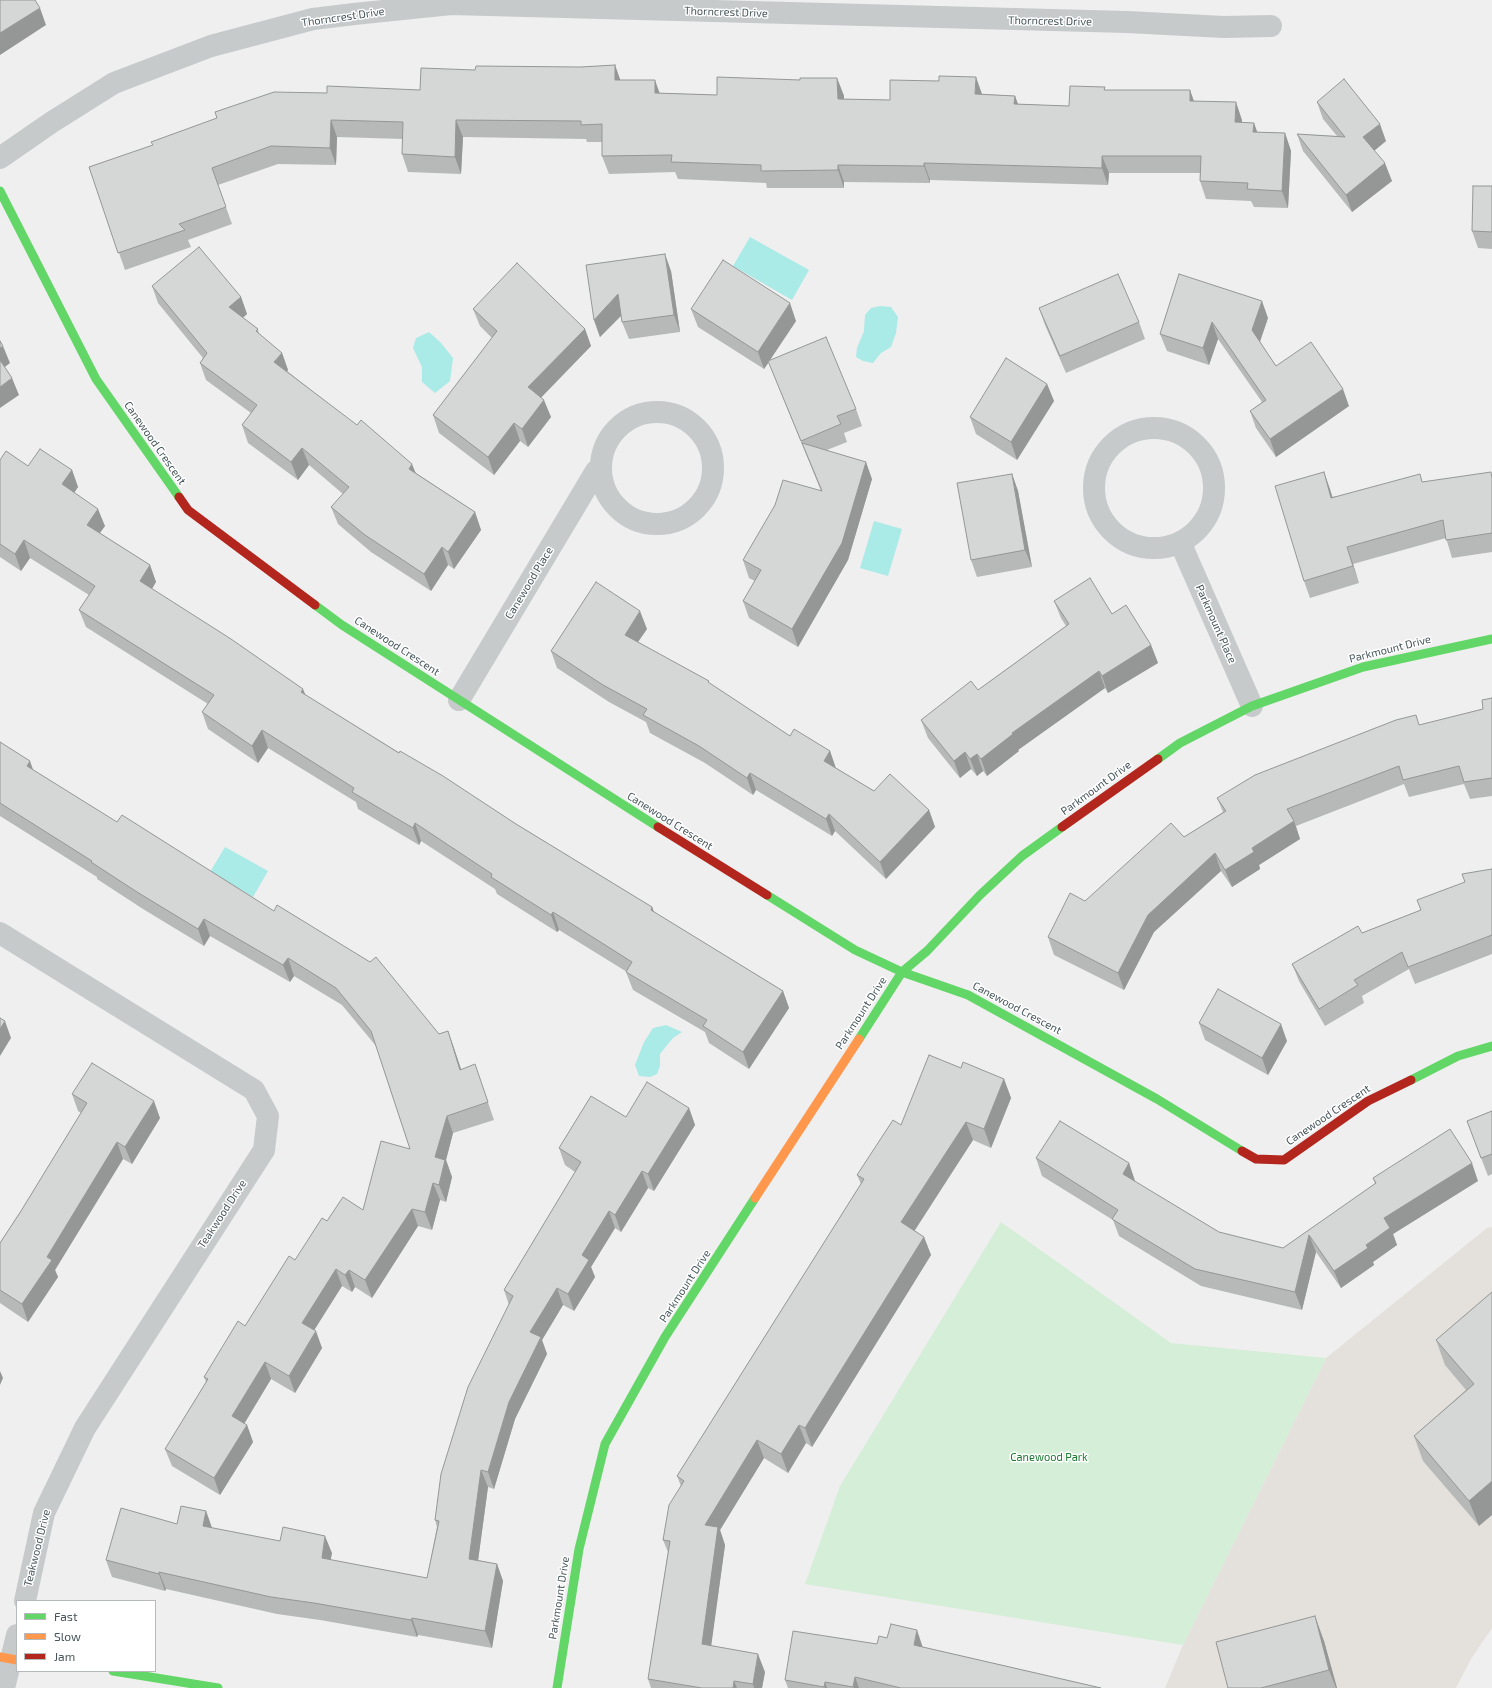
<!DOCTYPE html>
<style>
body{margin:0}
#map{position:relative;width:1492px;height:1688px;overflow:hidden;background:#efefef;font-family:"Exo 2",sans-serif}
canvas{display:block}
.legend{position:absolute;left:16px;top:1600px;width:140px;height:72px;box-sizing:border-box;background:#fff;border:1px solid #b5bbbd;margin:0;padding:5px 7px;list-style:none;font-size:12px;color:#47565a}
.legend li{display:flex;align-items:center;gap:8px;height:20px}
.legend b{width:20px;border:1px solid #b5bbbd}
</style>
<div id="map">
<canvas width="1492" height="1688"></canvas>
<ul class="legend">
<li><b style="height:5px;background:#63d668"></b>Fast</li>
<li><b style="height:5px;background:#ff974d"></b>Slow</li>
<li><b style="height:5px;background:#b3261e"></b>Jam</li>
</ul>
</div>
<script>
const ctx = document.querySelector('canvas').getContext('2d');
ctx.lineJoin = 'round';
function paint(path, color) { ctx.fillStyle = color; ctx.fill(path, 'evenodd'); }
const shape = rows => new Path2D(rows.map(r => 'M' + r).join(''));
function stroke(path, color, width, dash) { ctx.strokeStyle = color; ctx.lineWidth = width; ctx.lineCap = dash ? 'butt' : 'round'; ctx.setLineDash(dash || []); ctx.stroke(path); }
function label(font, color, halo, rows, align = 'center') {
  ctx.font = font + ' "Exo 2",sans-serif'; ctx.lineWidth = 3; ctx.setLineDash([]); ctx.textBaseline = 'middle'; ctx.strokeStyle = halo; ctx.fillStyle = color; for (const [text, x, y, turn = 0] of rows) {
    ctx.save(); ctx.translate(x, y); ctx.rotate((+turn || 0) * Math.PI / 180); ctx.textAlign = isNaN(turn) ? turn : align; if (halo) ctx.strokeText(text, 0, 0); ctx.fillText(text, 0, 0); ctx.restore();
  }
}
const commercial = shape([
 [1492,1227,1492,1628,1471,1659,1456,1688,1165,1688,1183,1645,1326,1358,1487,1228]
]);
const green = shape([
 [1001,1222,1171,1343,1326,1358,1183,1645,805,1584,840,1486]
]);
const water = shape([
 [750,237,809,270,792,300,733,266],
 [880,306,891,307,898,317,896,333,891,347,881,353,873,363,863,361,856,357,857,348,864,331,865,315,871,308],
 [429,332,441,343,453,358,450,381,435,393,422,382,422,367,413,348,416,338],
 [874,521,902,529,888,576,860,568],
 [225,847,268,871,253,897,210,872],
 [666,1025,682,1032,673,1038,660,1054,660,1066,657,1074,650,1077,639,1076,635,1065,644,1042,653,1028]
]);
const street = shape([
 [0,158,52,122,114,83,211,46,313,19,354,14,451,4,1127,22,1224,27,1271,26],
 '601 468a56 56 0 1 1 112 0a56 56 0 1 1-112 0Z',
 '1094 488a60 60 0 1 1 120 0a60 60 0 1 1-120 0Z',
 [1180,542,1252,706],
 [459,700,596,471,601,467],
 [0,933,254,1090,268,1116,264,1150,85,1428,44,1513,25,1601],
 [4,1688,17,1635]
]);
const fast = shape([
 [0,191,96,379,179,497],
 [315,605,342,625,658,827],
 [1158,759,1180,743,1252,706,1363,667,1492,639],
 [767,895,855,950,902,972,968,995,1157,1099,1242,1151],
 [859,1039,902,972,927,951,980,895,1022,856,1062,827],
 [1411,1080,1458,1056,1492,1046],
 [113,1671,218,1688],
 [557,1688,579,1549,605,1444,665,1337,755,1198]
]);
const slow = shape([
 [755,1198,859,1039],
 [0,1657,17,1660]
]);
const jam = shape([
 [179,497,188,510,315,605],
 [658,827,767,895],
 [1062,827,1158,759],
 [1242,1151,1256,1159,1284,1160,1368,1101,1411,1080]
]);
const wall = shape([
 [615,65,620,80,660,93,717,95,800,80,837,78,844,96,844,99,890,100,982,94,1015,96,1018,104,1069,106,1106,90,1190,90,1194,101,1242,120,1242,123,1254,123,1257,132,1285,133,1291,151,1288,208,1254,207,1251,201,1206,199,1200,181,1200,173,1109,173,1108,185,930,180,930,183,844,182,844,188,767,188,766,183,678,179,675,172,609,174,602,156,602,142,587,142,586,139,463,137,461,174,408,172,402,154,403,139,337,137,336,165,278,164,218,185,232,224,188,240,191,247,125,270,89,167,327,93,420,90,475,70,581,67],
 [1317,102,1386,141,1374,151,1392,181,1352,212,1303,151,1297,134,1337,136,1323,119],
 [1492,186,1492,249,1478,248,1472,231],
 [671,271,680,332,629,339,622,322,621,315,600,337,594,320],
 [1179,274,1268,318,1260,342,1276,366,1349,406,1276,457,1256,428,1250,411,1262,402,1218,339,1209,365,1167,351,1160,334],
 [152,286,241,297,247,314,243,318,258,329,259,334,282,353,288,370,287,371,416,473,475,512,481,530,454,569,448,565,431,591,371,552,338,524,331,507,343,494,309,465,298,480,248,443,242,425,251,413,206,380,200,363,203,358,158,303],
 [1039,308,1139,322,1145,339,1066,373,1045,325],
 [473,309,585,329,591,346,541,397,551,417,528,447,520,441,494,475,439,433,433,415,492,338,480,326],
 [691,309,796,321,770,360,856,409,862,426,844,433,847,442,827,450,872,479,848,560,798,647,749,618,743,601,755,581,749,578,743,560,821,491,775,378,769,362,764,369,698,327],
 [1047,384,1054,401,1017,460,976,434,970,417],
 [0,460,28,466,72,470,78,487,74,493,105,526,100,533,150,565,156,582,152,589,305,695,652,907,654,912,783,991,789,1008,749,1069,709,1043,705,1032,633,990,626,972,627,972,559,930,557,932,497,894,495,889,421,841,419,845,358,809,356,802,268,748,258,763,208,729,202,712,208,704,86,627,79,610,89,595,30,558,21,571,0,557],
 [1324,472,1332,497,1423,482,1492,474,1492,552,1452,558,1446,538,1353,564,1359,583,1310,598,1304,581],
 [1012,474,1018,491,1032,567,977,577,971,560],
 [1054,601,1112,614,1151,645,1158,663,1108,693,1105,688,1018,750,1019,751,987,776,983,771,977,776,971,769,960,778,928,738,921,720,978,690,1066,626,1061,618],
 [647,629,638,642,710,684,790,736,830,751,836,768,874,791,929,810,935,827,886,879,835,831,832,836,756,790,753,795,705,763,650,733,646,722,609,702,557,668,551,651],
 [1492,698,1492,796,1470,799,1464,784,1409,797,1404,784,1296,826,1300,839,1259,865,1260,869,1232,887,1221,871,1154,932,1124,990,1054,955,1048,937,1085,901,1184,837,1223,812,1217,798,1420,725,1483,709],
 [0,742,33,770,439,1034,448,1031,461,1069,481,1082,494,1120,453,1133,446,1160,452,1177,446,1202,440,1200,432,1230,418,1226,372,1298,355,1287,352,1292,342,1286,314,1330,322,1348,295,1393,271,1379,244,1424,247,1425,253,1442,220,1495,172,1466,165,1449,206,1382,204,1377,245,1326,295,1260,327,1221,363,1210,410,1149,376,1046,342,1005,294,976,290,982,210,936,204,946,143,909,97,879,97,877,0,816],
 [1492,869,1492,954,1415,984,1409,969,1362,996,1364,1003,1325,1026,1299,981,1292,964,1362,933,1421,910,1465,882],
 [1199,1023,1287,1041,1268,1075,1205,1040],
 [961,1068,1004,1079,1011,1098,991,1148,973,1140,914,1230,924,1237,931,1255,812,1447,806,1443,788,1473,764,1458,720,1530,725,1545,711,1645,765,1672,762,1688,651,1688,648,1679,668,1552,663,1540,681,1486,677,1476,861,1184,857,1175,901,1125],
 [72,1094,160,1118,132,1164,123,1159,55,1270,58,1277,28,1322,0,1303,0,1243,21,1211,81,1113,78,1111],
 [689,1108,695,1125,654,1191,648,1188,621,1232,615,1228,591,1267,595,1277,574,1311,563,1305,542,1340,547,1354,515,1419,494,1489,488,1487,478,1560,497,1564,503,1581,492,1648,418,1635,417,1637,320,1620,277,1614,166,1589,165,1591,112,1577,106,1560,206,1511,212,1528,332,1553,330,1560,427,1578,437,1527,435,1520,509,1305,504,1290,575,1172,565,1165,559,1148,626,1117],
 [1492,1111,1492,1174,1488,1176,1467,1121],
 [1036,1158,1129,1163,1135,1181,1135,1182,1219,1232,1283,1248,1375,1184,1373,1178,1478,1181,1393,1234,1397,1245,1373,1262,1374,1265,1341,1288,1316,1252,1302,1310,1201,1286,1119,1236,1113,1220,1042,1176],
 [1492,1292,1479,1526,1423,1461,1414,1436,1466,1390,1445,1365,1436,1340],
 [1324,1641,1337,1688,1228,1688],
 [877,1644,923,1647,1101,1688,788,1688,785,1680]
]);
const shadedWall = shape([
 [40,8,46,25,0,55,0,33],
 [615,65,621,82,615,80],
 [976,77,982,94,975,94],
 [837,78,844,96,844,116,838,99],
 [655,80,661,97,655,93],
 [1190,90,1196,108,1190,101],
 [1015,96,1021,113,1014,104],
 [1236,102,1242,120,1241,140,1235,122],
 [331,120,337,137,336,165,330,148],
 [456,120,463,137,461,174,455,157],
 [1254,123,1260,140,1253,132],
 [1380,124,1386,141,1369,155,1363,137],
 [1285,133,1291,151,1288,208,1282,191],
 [1102,156,1109,173,1108,185,1102,168],
 [924,163,930,180,930,183,924,166],
 [1385,163,1392,181,1352,212,1346,195],
 [838,165,844,182,844,188,838,170],
 [665,254,671,271,680,332,674,315],
 [618,294,625,312,600,337,594,320],
 [241,297,247,314,235,324,229,307],
 [1262,301,1268,318,1258,347,1252,330],
 [790,303,796,321,764,369,758,352],
 [1212,322,1218,339,1209,365,1203,348],
 [585,329,591,346,534,405,528,387],
 [3,346,10,363,1,370,0,368,0,348],
 [282,353,288,370,281,379,274,362],
 [12,378,19,395,0,408,0,387],
 [1047,384,1054,401,1017,460,1011,442],
 [1343,389,1349,406,1276,457,1270,439],
 [544,400,551,417,528,447,522,429],
 [514,423,520,441,494,475,488,457],
 [302,448,309,465,298,480,291,462],
 [866,462,872,479,848,560,798,647,792,629],
 [412,464,419,481,409,469],
 [72,470,78,487,68,502,62,484],
 [1324,472,1330,489,1338,515,1331,498],
 [1012,474,1018,491,1032,567,1025,550],
 [98,509,105,526,93,542,87,525],
 [475,512,481,530,454,569,448,552],
 [24,540,30,558,21,571,15,554],
 [442,547,448,565,431,591,424,574],
 [1347,547,1353,564,1359,583,1353,566],
 [150,565,156,582,146,598,140,581],
 [640,611,647,629,631,652,625,635],
 [1151,645,1158,663,1108,693,1102,676],
 [1099,671,1105,688,1018,750,1019,751,987,776,981,759,1012,733],
 [303,689,310,706,301,692],
 [262,730,268,748,258,763,252,746],
 [830,751,836,769,824,761],
 [965,752,971,769,960,778,954,761],
 [977,754,983,771,977,776,970,759],
 [30,761,36,778,27,766],
 [750,773,756,790,753,795,747,778],
 [929,810,935,827,886,879,880,862],
 [829,814,835,831,832,836,826,819],
 [1294,821,1300,839,1259,865,1260,869,1232,887,1225,870,1252,848],
 [415,823,421,841,419,845,413,828],
 [1215,853,1221,871,1154,932,1124,990,1118,973,1148,915],
 [652,907,659,924,651,910],
 [553,912,559,930,557,932,551,915],
 [204,919,210,936,204,946,198,929],
 [288,958,294,976,290,982,283,965],
 [783,991,789,1008,749,1069,743,1052],
 [5,1021,11,1038,0,1056,0,1029],
 [1281,1024,1287,1041,1268,1075,1262,1058],
 [448,1031,454,1048,467,1087,460,1070],
 [1004,1079,1011,1098,991,1148,984,1129],
 [154,1101,160,1118,132,1164,125,1147],
 [689,1108,695,1125,654,1191,648,1174],
 [447,1116,453,1133,446,1160,452,1177,446,1202,439,1185,435,1157],
 [966,1122,973,1140,908,1241,901,1222],
 [117,1142,123,1159,55,1270,58,1277,28,1322,22,1304,47,1257],
 [1129,1163,1135,1181,1129,1191,1123,1174],
 [1472,1163,1478,1181,1393,1234,1397,1245,1373,1262,1374,1265,1341,1288,1334,1271,1366,1245,1384,1218],
 [642,1171,648,1188,621,1232,615,1215],
 [433,1183,440,1200,432,1230,425,1212],
 [412,1209,418,1226,372,1298,365,1280],
 [609,1211,615,1228,591,1267,595,1277,574,1311,568,1294,582,1255],
 [1309,1235,1316,1252,1302,1310,1295,1292],
 [924,1237,931,1255,812,1447,805,1428],
 [336,1269,342,1286,308,1340,302,1323],
 [349,1270,355,1287,352,1292,345,1275],
 [557,1288,563,1305,542,1340,547,1354,515,1419,494,1489,488,1472,530,1332],
 [316,1331,322,1348,295,1393,289,1376],
 [265,1362,271,1379,238,1434,232,1416],
 [0,1371,3,1378,0,1385],
 [247,1425,253,1442,220,1495,214,1478],
 [799,1425,806,1443,788,1473,781,1454],
 [757,1440,764,1458,720,1530,725,1545,709,1662,702,1644,705,1525],
 [481,1470,488,1487,476,1576,469,1559],
 [1492,1481,1492,1515,1479,1526,1469,1501],
 [206,1511,212,1528,203,1526],
 [325,1536,332,1553,328,1575,322,1558],
 [497,1564,503,1581,492,1648,485,1631],
 [159,1572,166,1589,165,1591,159,1574],
 [1315,1616,1324,1641,1337,1688,1336,1688,1329,1670],
 [412,1618,418,1635,417,1637,411,1620],
 [917,1630,923,1648,914,1645],
 [758,1654,765,1672,762,1688,754,1688,753,1684],
 [855,1677,859,1688,854,1688,853,1687],
 [734,1681,737,1688,733,1688],
 [825,1682,827,1688,825,1688,824,1687]
]);
const building = shape([
 [0,0,35,0,40,8,0,33,0,0],
 [615,65,615,80,655,80,655,93,717,95,717,77,800,80,800,78,837,78,838,99,890,100,890,80,939,81,939,76,976,77,975,94,1015,96,1014,104,1069,106,1070,86,1105,87,1104,90,1190,90,1190,101,1236,102,1235,122,1254,123,1253,132,1285,133,1282,191,1247,189,1248,183,1200,181,1201,156,1102,156,1102,168,924,163,924,166,838,165,838,170,761,171,761,165,671,162,672,155,602,156,602,124,581,125,581,121,456,120,455,157,402,154,403,122,331,120,330,148,271,146,212,168,226,207,179,224,185,230,118,253,89,167,153,145,151,142,217,118,215,112,274,92,327,93,327,86,420,90,421,68,475,70,476,66,581,67,615,65],
 [1344,79,1380,124,1363,137,1385,163,1346,195,1297,134,1345,137,1317,102,1344,79],
 [1473,186,1492,186,1492,232,1472,231,1473,186],
 [199,247,241,297,229,307,258,329,256,331,282,353,274,362,357,425,361,420,412,464,409,469,475,512,448,552,442,547,424,574,365,535,331,507,349,487,302,448,291,462,242,425,257,405,200,363,207,353,152,286,199,247],
 [665,254,674,315,622,322,618,294,594,320,586,265,665,254],
 [723,260,790,303,758,352,691,309,723,260],
 [517,263,585,329,528,387,544,400,522,429,514,423,488,457,433,415,497,331,473,309,517,263],
 [1118,274,1139,322,1060,356,1039,308,1118,274],
 [1179,274,1262,301,1252,330,1276,366,1311,342,1343,389,1270,439,1250,411,1266,400,1212,322,1203,348,1160,334,1179,274],
 [826,337,856,409,837,416,841,424,801,441,768,361,826,337],
 [0,341,3,346,0,348,0,341],
 [1006,358,1047,384,1011,442,970,417,1006,358],
 [0,360,12,378,0,387,0,360],
 [802,443,866,462,842,543,792,629,743,601,761,570,743,560,775,505,783,480,822,491,802,443],
 [40,449,72,470,62,484,98,509,87,525,150,565,140,581,231,639,303,689,301,692,399,753,400,751,443,776,516,824,652,907,651,910,783,991,743,1052,703,1026,707,1020,626,972,632,962,553,912,551,915,491,877,492,874,415,823,413,828,352,792,354,788,262,730,252,746,202,712,214,695,79,610,95,586,24,540,15,554,0,544,0,460,6,451,28,466,40,449],
 [1324,472,1331,498,1420,474,1422,482,1491,472,1492,478,1492,533,1446,540,1443,520,1347,547,1353,566,1304,581,1275,486,1324,472],
 [1012,474,1025,550,971,560,957,483,1012,474],
 [1090,578,1112,614,1126,605,1151,645,1102,676,1099,671,1012,733,1013,734,981,759,977,754,970,759,965,752,954,761,921,720,971,681,978,690,1069,624,1054,601,1090,578],
 [596,582,640,611,625,635,709,681,708,682,790,736,794,729,830,751,824,761,874,791,890,774,929,810,880,862,829,814,826,819,750,773,747,778,699,746,643,715,647,709,603,685,551,651,596,582],
 [1492,698,1492,778,1464,782,1459,766,1403,780,1399,766,1287,809,1294,821,1252,848,1254,852,1225,870,1215,853,1148,915,1118,973,1048,937,1070,893,1085,901,1171,823,1184,837,1226,811,1217,798,1255,775,1396,720,1416,715,1419,725,1483,709,1482,700,1492,698],
 [0,742,30,761,27,766,117,822,122,815,274,911,277,905,370,962,376,957,439,1034,448,1031,460,1070,475,1064,488,1102,447,1116,435,1157,445,1160,439,1185,433,1183,425,1212,412,1209,365,1280,349,1270,345,1275,336,1269,302,1323,316,1331,289,1376,265,1362,232,1416,247,1425,214,1478,165,1449,208,1379,204,1377,238,1321,245,1326,289,1256,295,1260,322,1218,327,1221,343,1197,363,1210,381,1141,410,1149,371,1031,336,988,288,958,283,965,204,919,198,929,137,892,91,862,92,861,0,803,0,742],
 [1492,869,1492,935,1408,967,1402,952,1354,980,1358,985,1319,1009,1292,964,1358,926,1362,933,1421,910,1417,900,1465,882,1462,874,1492,869],
 [1218,989,1281,1024,1262,1058,1199,1023,1218,989],
 [0,1018,5,1021,0,1029,0,1018],
 [929,1055,961,1068,963,1062,1004,1079,984,1129,966,1122,901,1222,924,1237,805,1428,799,1425,781,1454,757,1440,705,1525,718,1527,702,1644,758,1654,753,1684,734,1681,733,1688,702,1688,648,1679,670,1541,663,1540,669,1505,684,1481,677,1476,864,1179,857,1175,893,1120,901,1125,929,1055],
 [92,1063,154,1101,125,1147,117,1142,47,1257,52,1260,22,1304,0,1290,0,1243,21,1211,87,1103,72,1094,92,1063],
 [647,1082,689,1108,648,1174,642,1171,615,1215,609,1211,582,1255,589,1260,568,1294,557,1288,530,1332,541,1337,509,1402,488,1472,481,1470,469,1559,497,1564,485,1631,412,1618,411,1620,314,1603,271,1597,159,1572,159,1574,106,1560,121,1508,177,1524,181,1506,206,1511,203,1526,280,1541,283,1527,325,1536,322,1558,427,1578,439,1521,435,1520,441,1474,468,1387,513,1296,504,1290,581,1162,559,1148,591,1096,626,1117,647,1082],
 [1492,1111,1492,1154,1481,1158,1467,1121,1492,1111],
 [1060,1121,1129,1163,1123,1174,1219,1232,1283,1248,1376,1183,1373,1178,1450,1129,1472,1163,1384,1218,1390,1228,1366,1245,1368,1248,1334,1271,1309,1235,1295,1292,1195,1269,1112,1219,1118,1210,1036,1158,1060,1121],
 [1492,1292,1492,1481,1469,1501,1414,1436,1474,1384,1436,1340,1492,1292],
 [1315,1616,1329,1670,1261,1688,1228,1688,1216,1642,1315,1616],
 [891,1624,917,1630,914,1645,1101,1688,901,1688,855,1677,853,1687,825,1682,824,1687,785,1680,793,1631,877,1644,879,1636,887,1638,891,1624]
]);
const streetNames = [
 ["Thorncrest Drive",726,12,2],
 ["Thorncrest Drive",343,17,-8],
 ["Thorncrest Drive",1050,21,1],
 ["Canewood Crescent",155,443,55],
 ["Canewood Place",529,583,-59],
 ["Parkmount Place",1216,624,66],
 ["Canewood Crescent",397,646,33],
 ["Parkmount Drive",1390,649,-14],
 ["Parkmount Drive",1096,788,-36],
 ["Canewood Crescent",670,821,32],
 ["Canewood Crescent",1017,1008,28],
 ["Parkmount Drive",861,1013,-57],
 ["Canewood Crescent",1328,1115,-34],
 ["Teakwood Drive",222,1214,-57],
 ["Parkmount Drive",685,1286,-57],
 ["Teakwood Drive",37,1548,-76],
 ["Parkmount Drive",559,1598,-81]
];
const parkNames = [
 ["Canewood Park",1049,1457]
];
paint(commercial, '#e4e1dc');
paint(green, '#d4eed7');
paint(water, '#aaeae7');
stroke(street, '#c6cacb', 22);
stroke(fast, '#63d668', 9);
stroke(slow, '#ff974d', 9);
stroke(jam, '#b3261e', 9);
paint(wall, '#b7b9b9');
paint(shadedWall, '#959696');
paint(building, '#d5d7d7');
stroke(building, '#959696', 1);
label('11px', '#47565a', '#fff', streetNames);
label('11px', '#1b7930', '#fff', parkNames);
</script>
